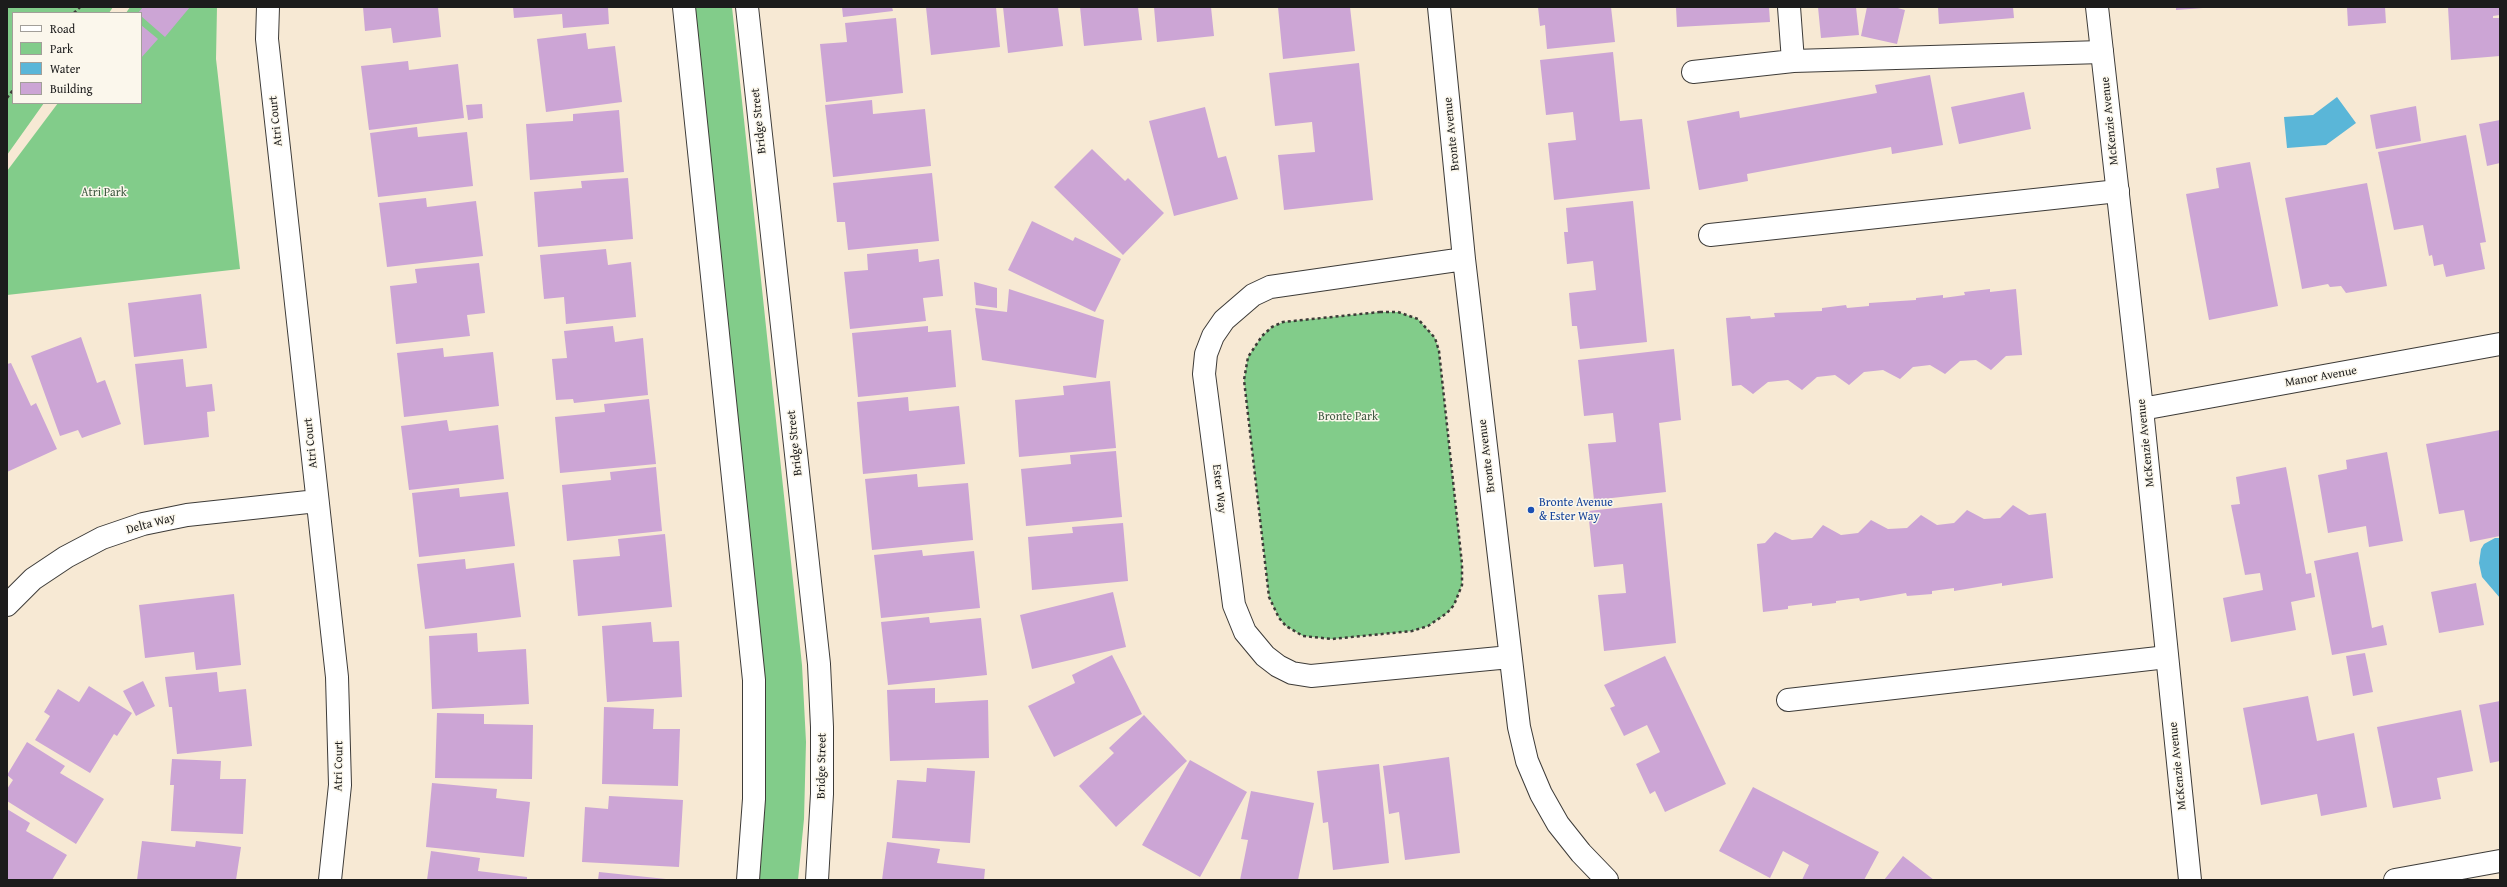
<!DOCTYPE html>
<style>
body{margin:0}
#map{position:relative;width:2507px;height:887px;overflow:hidden;background:#f7e9d4;font-family:"Gentium Book Plus",serif}
canvas{display:block}
.frame{position:absolute;inset:0;border:8px solid #1c1c1c;pointer-events:none}
.legend{position:absolute;left:12px;top:12px;width:130px;height:92px;box-sizing:border-box;background:#fbf7ec;border:1px solid #a29f99;margin:0;padding:5px 7px;list-style:none;font-size:12px;color:#1c1c1c}
.legend li{display:flex;align-items:center;gap:8px;height:20px}
.legend b{width:20px;border:1px solid #a29f99}
</style>
<div id="map">
<canvas width="2507" height="887"></canvas>
<div class="frame"></div>
<ul class="legend">
<li><b style="height:5px;background:#fff"></b>Road</li>
<li><b style="height:11px;background:#82cc8a"></b>Park</li>
<li><b style="height:11px;background:#5ab6d8"></b>Water</li>
<li><b style="height:11px;background:#cca5d5"></b>Building</li>
</ul>
</div>
<script>
const ctx = document.querySelector('canvas').getContext('2d');
ctx.lineJoin = 'round';
function paint(path, color) { ctx.fillStyle = color; ctx.fill(path, 'evenodd'); }
const shape = rows => new Path2D(rows.map(r => 'M' + r).join(''));
function stroke(path, color, width, dash) { ctx.strokeStyle = color; ctx.lineWidth = width; ctx.lineCap = dash ? 'butt' : 'round'; ctx.setLineDash(dash || []); ctx.stroke(path); }
function label(font, color, halo, rows, align = 'center') {
  ctx.font = font + ' "Gentium Book Plus",serif'; ctx.lineWidth = 3; ctx.setLineDash([]); ctx.textBaseline = 'middle'; ctx.strokeStyle = halo; ctx.fillStyle = color; for (const [text, x, y, turn = 0] of rows) {
    ctx.save(); ctx.translate(x, y); ctx.rotate((+turn || 0) * Math.PI / 180); ctx.textAlign = isNaN(turn) ? turn : align; if (halo) ctx.strokeText(text, 0, 0); ctx.fillText(text, 0, 0); ctx.restore();
  }
}
const green = shape([
 [7,7,113,7,109,13,13,13,13,103,44,103,7,155],
 [130,7,217,7,216,59,240,269,7,295,7,171,58,103,141,103,141,13,126,13],
 [694,7,732,7,802,665,806,742,804,819,798,880,758,880,765,804,764,712],
 [1380,312,1398,312,1418,319,1435,338,1439,351,1462,564,1462,585,1454,605,1447,613,1428,626,1412,631,1332,639,1303,636,1286,626,1279,618,1269,597,1244,380,1248,357,1262,336,1272,327,1283,322]
]);
const water = shape([
 [2337,97,2356,123,2326,145,2287,148,2284,117,2313,115],
 [2495,538,2500,538,2500,598,2482,577,2479,563,2481,549,2484,544]
]);
const building = shape([
 [143,7,190,7,165,37,141,16,141,13,138,13],
 [363,7,438,7,441,37,393,43,391,28,365,31],
 [513,7,608,7,609,24,563,28,562,14,514,18],
 [842,7,892,7,893,11,843,17],
 [926,7,996,7,1000,47,931,55],
 [1003,7,1058,7,1063,46,1008,53],
 [1080,7,1138,7,1142,40,1084,46],
 [1154,7,1211,7,1214,36,1157,42],
 [1278,7,1350,7,1355,51,1283,59],
 [1538,7,1611,7,1615,42,1547,49,1545,25,1540,26],
 [1676,7,1769,7,1770,22,1677,27],
 [1818,7,1856,7,1859,35,1821,38],
 [1867,7,1894,7,1905,10,1897,44,1861,36],
 [1938,7,2013,7,2014,18,1939,24],
 [2176,7,2203,7,2203,8,2176,10],
 [2347,7,2385,7,2386,23,2348,26],
 [2448,7,2500,7,2500,15,2493,16,2493,18,2500,18,2500,56,2451,60],
 [896,18,903,93,826,102,820,44,847,42,845,23],
 [141,25,158,39,141,58],
 [586,33,588,49,615,46,622,102,546,112,537,39],
 [1613,52,1620,121,1642,119,1650,189,1554,200,1548,143,1576,140,1573,112,1546,115,1540,60],
 [408,61,409,70,458,64,464,118,369,130,361,66],
 [1359,63,1373,200,1284,210,1278,155,1315,152,1312,122,1275,126,1269,73],
 [1930,75,1943,145,1892,154,1891,147,1747,174,1748,181,1699,190,1687,121,1739,111,1740,118,1877,93,1875,85],
 [2024,92,2031,129,1959,144,1951,107],
 [872,100,873,114,925,109,931,166,833,177,825,105],
 [482,104,483,118,468,120,466,105],
 [2416,106,2421,141,2376,149,2370,115],
 [1205,107,1218,158,1226,156,1238,199,1174,216,1149,121],
 [619,110,624,172,530,180,526,124,573,121,573,114],
 [2500,120,2500,163,2487,166,2479,124],
 [417,127,418,137,467,132,473,186,378,197,370,133],
 [2466,135,2486,242,2480,243,2485,269,2446,277,2443,264,2434,266,2432,255,2429,256,2423,225,2394,230,2378,152],
 [1092,149,1125,181,1128,178,1164,213,1123,255,1054,187],
 [2250,162,2278,306,2209,320,2186,194,2219,188,2216,168],
 [932,173,939,241,848,250,845,222,837,222,833,183],
 [628,178,633,239,538,247,534,192,582,188,581,181],
 [2367,183,2387,286,2346,293,2341,286,2330,287,2328,284,2302,289,2285,198],
 [426,198,427,207,476,201,483,256,387,267,379,203],
 [1633,201,1647,342,1580,349,1577,326,1572,326,1569,293,1596,290,1593,261,1567,264,1564,232,1568,232,1566,208],
 [1032,221,1073,241,1075,237,1121,259,1095,312,1008,270],
 [606,249,608,265,631,262,636,317,566,324,564,297,544,299,540,255],
 [918,249,919,262,939,259,943,296,923,298,926,321,850,329,844,272,868,270,867,254],
 [479,263,485,313,467,315,470,336,396,344,390,286,417,283,415,269],
 [974,282,997,288,997,308,976,305],
 [1009,289,1104,320,1096,378,982,360,975,308,1007,312],
 [1990,289,1990,292,2016,289,2022,355,2006,356,1991,370,1976,360,1960,361,1945,374,1930,365,1913,367,1900,379,1883,370,1864,372,1849,385,1835,375,1817,377,1802,390,1788,380,1768,382,1753,394,1741,385,1732,386,1726,318,1750,316,1751,319,1775,317,1774,313,1822,311,1822,308,1846,305,1847,308,1869,306,1869,303,1916,300,1916,298,1943,295,1943,298,1965,295,1964,292],
 [201,294,207,348,134,357,128,303],
 [613,326,615,342,643,338,648,395,574,403,573,399,556,400,552,359,567,358,564,331],
 [928,326,928,332,951,330,956,387,858,397,852,333],
 [81,337,97,383,105,380,121,424,82,438,78,430,60,436,31,356],
 [443,348,444,357,493,352,499,406,404,417,397,353],
 [1674,349,1681,420,1659,423,1666,492,1594,500,1588,444,1616,442,1613,413,1584,416,1578,360],
 [183,359,186,387,212,384,215,411,207,412,209,437,144,445,135,364],
 [11,363,31,406,36,403,57,449,7,472,7,364],
 [1110,381,1116,448,1019,457,1015,400,1064,395,1063,386],
 [908,397,909,411,959,406,965,464,863,474,857,402],
 [649,399,656,464,560,473,555,417,605,412,604,404],
 [447,420,449,431,498,425,504,479,409,490,401,426],
 [2500,430,2500,536,2470,542,2464,510,2439,514,2426,444],
 [1116,451,1122,517,1026,526,1021,469,1071,464,1070,455],
 [2387,452,2403,541,2369,547,2366,526,2328,533,2318,475,2347,469,2346,460],
 [656,467,662,531,567,541,562,485,611,480,610,472],
 [2286,467,2306,574,2311,573,2315,597,2291,602,2296,630,2231,642,2223,598,2263,590,2260,573,2245,575,2231,505,2240,504,2236,477],
 [917,474,918,487,968,483,973,540,872,550,865,479],
 [459,488,460,497,508,492,515,546,419,557,412,493],
 [1662,503,1676,643,1604,651,1598,595,1626,593,1623,564,1594,567,1588,511],
 [2013,505,2029,515,2046,513,2053,578,2002,586,2002,583,1954,591,1954,588,1932,591,1932,594,1907,596,1906,593,1860,601,1859,598,1836,601,1836,603,1812,606,1812,603,1788,606,1788,609,1763,612,1757,544,1765,543,1775,532,1792,540,1812,538,1823,525,1841,535,1858,533,1871,520,1888,529,1907,528,1921,515,1937,525,1954,523,1967,510,1984,519,2000,518],
 [1123,523,1128,581,1032,590,1028,537,1073,533,1072,527],
 [665,534,672,607,578,616,573,560,620,556,618,539],
 [922,550,923,556,974,551,980,608,881,618,874,555],
 [2358,552,2372,628,2383,625,2387,645,2332,655,2314,561],
 [465,559,466,569,514,563,521,617,425,629,417,564],
 [2476,583,2484,625,2439,633,2431,592],
 [1113,592,1126,647,1032,669,1020,615],
 [234,594,241,665,196,670,194,652,145,658,139,605],
 [929,617,930,623,981,618,987,675,888,685,881,622],
 [651,622,653,642,679,641,682,697,607,702,602,626],
 [477,633,478,652,526,649,529,704,432,709,429,636],
 [2365,653,2373,692,2353,696,2346,656],
 [1112,655,1142,714,1054,757,1028,706,1075,683,1072,675],
 [1665,656,1726,784,1665,812,1655,791,1650,794,1636,764,1660,752,1647,725,1624,736,1610,708,1615,706,1604,685],
 [217,672,219,692,246,689,252,746,177,754,172,707,169,707,165,677],
 [143,681,155,706,136,716,123,691],
 [89,686,132,713,117,736,114,734,90,773,35,740,50,716,44,712,58,689,79,702],
 [935,688,935,703,988,700,989,758,890,761,887,690],
 [2308,696,2317,741,2354,733,2367,807,2321,816,2317,794,2261,805,2243,708],
 [2500,701,2500,761,2490,763,2479,705],
 [604,707,654,709,653,729,680,729,678,786,602,784],
 [2461,710,2473,771,2437,778,2441,799,2393,808,2377,727],
 [437,713,484,714,484,724,533,725,532,779,435,778],
 [1144,715,1187,761,1116,827,1079,786,1114,753,1109,748],
 [27,742,65,766,60,773,104,799,76,844,7,801,7,789,13,780,7,775],
 [1449,757,1460,853,1405,860,1399,812,1389,814,1383,766],
 [172,759,221,761,220,779,246,779,243,834,171,831,174,785,170,785],
 [1190,760,1247,792,1200,877,1142,845],
 [1379,764,1389,863,1333,870,1328,822,1323,823,1317,771],
 [927,768,975,771,970,843,892,838,897,780,926,782],
 [432,783,497,789,496,798,530,802,524,857,426,847],
 [1753,787,1879,852,1864,880,1802,880,1809,865,1783,851,1770,878,1719,851],
 [1251,791,1314,803,1298,880,1240,880,1248,840,1241,839],
 [609,796,683,800,679,867,582,862,585,807,608,809],
 [7,809,30,823,26,831,67,855,52,880,7,880],
 [142,841,195,847,196,841,241,847,236,880,137,880],
 [887,842,940,849,937,863,985,869,984,880,882,880],
 [431,851,480,858,478,871,527,877,527,880,427,880],
 [1903,856,1934,880,1884,880],
 [599,872,666,879,666,880,598,880]
]);
const path = shape([
 [74,13,80,7],
 [7,98,13,90],
 [1380,312,1398,312,1418,319,1435,338,1439,351,1462,564,1462,585,1454,605,1447,613,1428,626,1412,631,1332,639,1303,636,1286,626,1279,618,1269,597,1244,380,1248,357,1262,336,1272,327,1283,322,1380,312]
]);
const service = shape([
 [1789,7,1793,61,2102,52],
 [1693,72,1793,61],
 [1710,235,2118,191],
 [1788,700,2167,657]
]);
const minor = shape([
 [268,7,267,39,337,677,340,785,330,880],
 [1439,7,1464,259,1519,727,1527,761,1541,794,1558,824,1581,853,1607,880],
 [2097,7,2142,409,2190,880],
 [1464,259,1270,287,1253,295,1224,320,1213,336,1206,354,1204,374,1234,605,1245,632,1265,656,1278,666,1292,673,1311,676,1510,657],
 [2142,409,2500,344],
 [7,605,33,579,66,557,102,538,143,524,187,515,317,501],
 [2395,880,2500,861]
]);
const tertiary = shape([
 [684,7,754,680,754,799,748,880],
 [747,7,819,664,822,727,822,794,817,880]
]);
const markers = [
 [1531,510,4,"#1a4fb4"]
];
const streetNames = [
 ["Atri Court",276,121,-96],
 ["Bridge Street",759,121,-96],
 ["McKenzie Avenue",2110,121,-96],
 ["Bronte Avenue",1452,134,-96],
 ["Manor Avenue",2321,377,-10],
 ["Atri Court",311,443,-96],
 ["Bridge Street",795,443,-96],
 ["McKenzie Avenue",2146,443,-96],
 ["Bronte Avenue",1487,456,-97],
 ["Ester Way",1219,489,83],
 ["Delta Way",151,524,-15],
 ["Atri Court",339,766,-89],
 ["Bridge Street",822,766,-89],
 ["McKenzie Avenue",2178,766,-96]
];
const parkNames = [
 ["Atri Park",104,193],
 ["Bronte Park",1348,417]
];
const transitNames = [
 ["Bronte Avenue",1539,503],
 ["& Ester Way",1539,517]
];
paint(green, '#82cc8a');
paint(water, '#5ab6d8');
paint(building, '#cca5d5');
stroke(service, '#3d3b38', 24);
stroke(minor, '#3d3b38', 24);
stroke(tertiary, '#3d3b38', 24);
stroke(path, '#3d3b38', 2.5, [3, 3]);
stroke(service, '#fff', 22);
stroke(minor, '#fff', 22);
stroke(tertiary, '#fff', 22);
for (const [x, y, r, color] of markers) { const dot = new Path2D(); dot.arc(x, y, r, 0, 2 * Math.PI); ctx.fillStyle = color; ctx.fill(dot); stroke(dot, '#fbf7ec', 1.5); }
label('12px', '#1c1c1c', '#fbf7ec', streetNames);
label('12px', '#405a42', '#fbf7ec', parkNames);
label('12px', '#164399', '#fbf7ec', transitNames, 'left');
</script>
